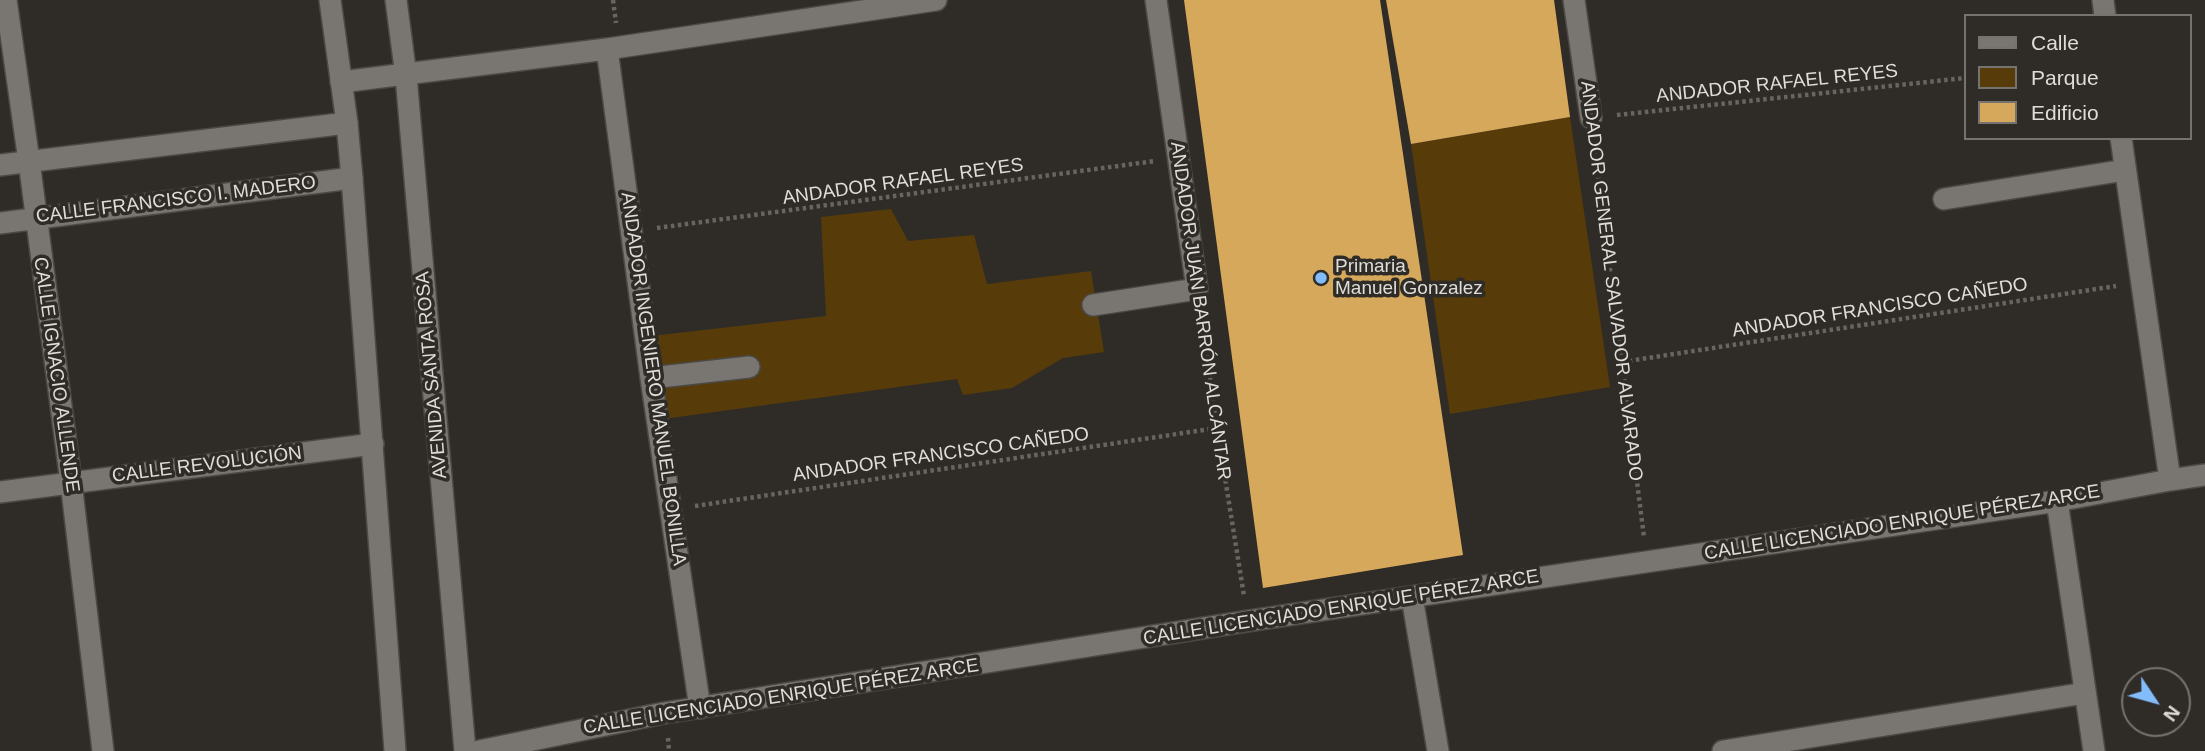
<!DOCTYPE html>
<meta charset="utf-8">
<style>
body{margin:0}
#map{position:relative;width:2205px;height:751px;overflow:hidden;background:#2f2c27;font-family:Helvetica,sans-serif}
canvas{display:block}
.legend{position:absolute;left:1964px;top:14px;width:228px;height:126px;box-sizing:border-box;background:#2f2c27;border:2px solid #75736f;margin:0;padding:9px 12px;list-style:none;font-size:21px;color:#dfddda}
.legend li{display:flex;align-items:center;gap:14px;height:35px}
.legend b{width:35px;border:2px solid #75736f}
.north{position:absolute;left:2121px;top:667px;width:70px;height:70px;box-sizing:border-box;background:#2f2c27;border:2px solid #75736f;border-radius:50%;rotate:126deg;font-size:19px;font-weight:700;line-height:28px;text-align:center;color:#dfddda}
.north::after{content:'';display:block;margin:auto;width:24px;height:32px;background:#83bcfb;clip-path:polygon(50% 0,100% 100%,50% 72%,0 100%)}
</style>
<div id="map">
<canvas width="2205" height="751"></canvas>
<ul class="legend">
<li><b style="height:9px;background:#797570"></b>Calle</li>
<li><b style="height:19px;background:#573c0a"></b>Parque</li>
<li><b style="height:19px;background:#d6a85c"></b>Edificio</li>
</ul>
<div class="north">N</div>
</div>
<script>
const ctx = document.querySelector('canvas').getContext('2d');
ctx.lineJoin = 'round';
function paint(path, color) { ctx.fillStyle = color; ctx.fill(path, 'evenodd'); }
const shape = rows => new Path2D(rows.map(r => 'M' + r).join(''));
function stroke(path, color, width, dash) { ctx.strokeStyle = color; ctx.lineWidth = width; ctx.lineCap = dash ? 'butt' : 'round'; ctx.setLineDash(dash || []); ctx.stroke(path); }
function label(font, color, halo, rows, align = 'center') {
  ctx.font = font + ' Helvetica,sans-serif'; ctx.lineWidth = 7; ctx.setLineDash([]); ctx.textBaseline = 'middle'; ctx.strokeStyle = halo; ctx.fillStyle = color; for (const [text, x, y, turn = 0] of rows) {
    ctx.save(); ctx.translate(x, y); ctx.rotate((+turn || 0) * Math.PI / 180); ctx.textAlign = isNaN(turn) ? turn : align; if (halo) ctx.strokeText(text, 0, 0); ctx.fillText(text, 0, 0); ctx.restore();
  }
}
const green = shape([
 [1570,117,1610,387,1450,414,1411,144],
 [891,209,908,241,974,235,987,284,1091,271,1104,352,1063,358,1012,388,963,395,957,379,663,419,651,336,826,316,821,217]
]);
const building = shape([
 [1184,0,1380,0,1463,555,1263,588],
 [1386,0,1554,0,1570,117,1411,144]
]);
const path = shape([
 [613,0,616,23],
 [1617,115,1965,78],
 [1594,143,1644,537],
 [657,228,1155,161],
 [1201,314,1217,428,1244,596],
 [1622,362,2116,286],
 [695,506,1217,428],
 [668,738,669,751]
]);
const street = shape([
 [6,0,29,161,71,482,103,751],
 [1574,0,1591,118],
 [2103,0,2105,16],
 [607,49,651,378,700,708],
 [341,82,607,49,936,0],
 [2121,138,2170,480],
 [0,165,347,123],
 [1944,199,2125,170],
 [0,223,352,178],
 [1093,305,1197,289,1156,0],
 [651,378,749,367],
 [0,492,373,444],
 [2057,501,2094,751],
 [1412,597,1438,751],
 [479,751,664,713,1248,621,2057,501,2170,480,2205,475],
 [1723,751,2085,693]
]);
const secondary = shape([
 [330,0,347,123,352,178,395,751],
 [396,0,406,76,465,751]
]);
const markers = [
 [1321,278,7,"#83bcfb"]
];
const streetNames = [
 ["ANDADOR RAFAEL REYES",1777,84,-6],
 ["ANDADOR RAFAEL REYES",903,182,-8],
 ["CALLE FRANCISCO I. MADERO",176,200,-7],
 ["ANDADOR GENERAL SALVADOR ALVARADO",1611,281,83],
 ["ANDADOR FRANCISCO CAÑEDO",1880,308,-9],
 ["ANDADOR JUAN BARRÓN ALCÁNTAR",1200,311,82],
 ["CALLE IGNACIO ALLENDE",56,375,82],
 ["AVENIDA SANTA ROSA",432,375,-95],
 ["ANDADOR INGENIERO MANUEL BONILLA",653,379,82],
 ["ANDADOR FRANCISCO CAÑEDO",941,455,-8],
 ["CALLE REVOLUCIÓN",207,465,-7],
 ["CALLE LICENCIADO ENRIQUE PÉREZ ARCE",1902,523,-9],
 ["CALLE LICENCIADO ENRIQUE PÉREZ ARCE",1341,608,-9],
 ["CALLE LICENCIADO ENRIQUE PÉREZ ARCE",781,697,-9]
];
const poiNames = [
 ["Primaria",1335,267],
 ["Manuel Gonzalez",1335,289]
];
paint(green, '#573c0a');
paint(building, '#d6a85c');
stroke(street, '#4b4845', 24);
stroke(secondary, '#4b4845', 24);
stroke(path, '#686561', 4.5, [3.5, 3.5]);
stroke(street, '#797570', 21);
stroke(secondary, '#797570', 21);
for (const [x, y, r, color] of markers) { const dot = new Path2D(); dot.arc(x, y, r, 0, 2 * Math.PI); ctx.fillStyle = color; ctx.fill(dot); stroke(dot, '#2f2c27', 2.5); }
label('19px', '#dfddda', '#2f2c27', streetNames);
label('19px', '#dfddda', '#2f2c27', poiNames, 'left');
</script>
